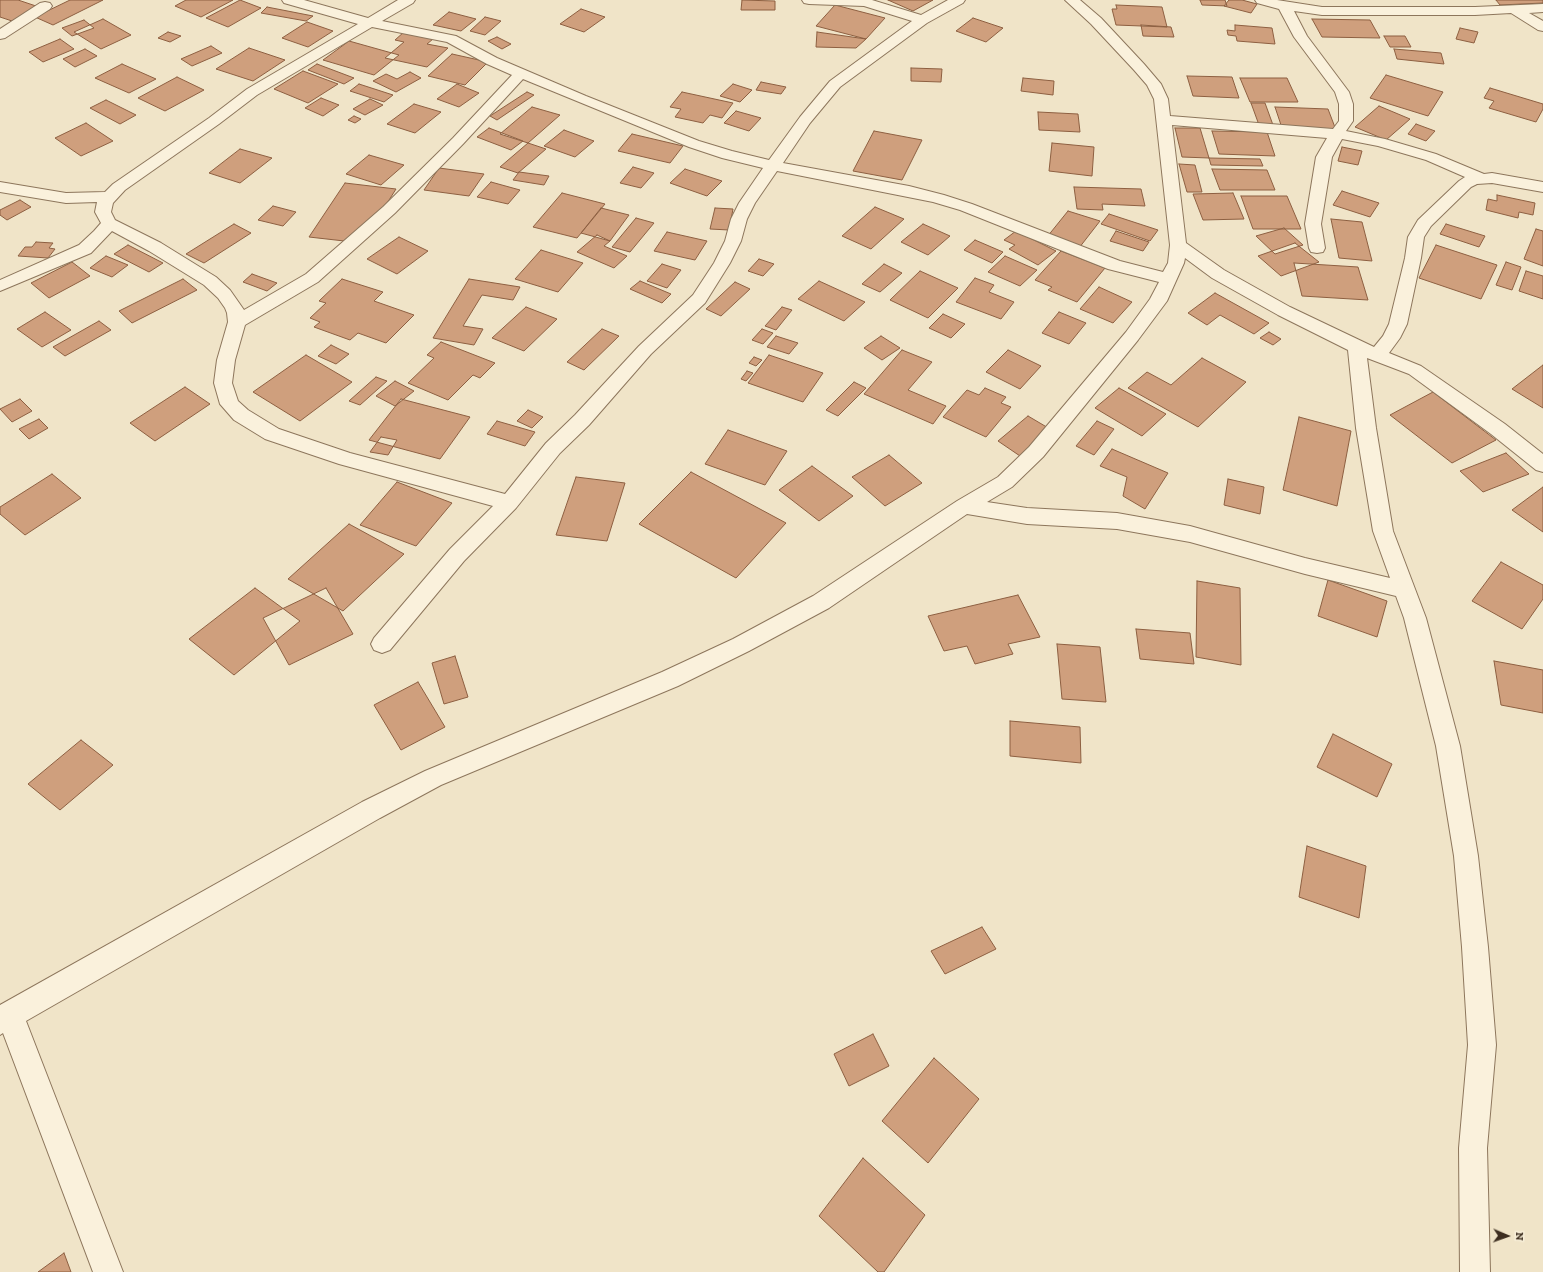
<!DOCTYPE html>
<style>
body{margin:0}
#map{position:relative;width:1543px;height:1272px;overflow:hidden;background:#f0e4c8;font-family:"Zilla Slab",serif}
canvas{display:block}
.north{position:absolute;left:1487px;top:1216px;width:40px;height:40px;-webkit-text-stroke:3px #f7eed8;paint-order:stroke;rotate:92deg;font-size:11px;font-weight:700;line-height:16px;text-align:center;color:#3d2e20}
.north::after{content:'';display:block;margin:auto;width:14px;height:18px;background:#3d2e20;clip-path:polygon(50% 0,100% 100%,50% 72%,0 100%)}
</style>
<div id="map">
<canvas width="1543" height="1272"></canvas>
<div class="north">N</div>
</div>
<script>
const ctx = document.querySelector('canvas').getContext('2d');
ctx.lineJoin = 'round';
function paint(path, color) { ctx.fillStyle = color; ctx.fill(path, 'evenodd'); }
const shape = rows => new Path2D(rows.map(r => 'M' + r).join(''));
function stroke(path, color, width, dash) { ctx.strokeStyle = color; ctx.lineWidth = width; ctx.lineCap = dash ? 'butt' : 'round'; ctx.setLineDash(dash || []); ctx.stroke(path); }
const building = shape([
 [0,0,18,0,39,7,12,21,0,17,0,0],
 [70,0,103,0,53,25,35,17,70,0],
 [186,0,233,0,201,17,175,6,186,0],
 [240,0,261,8,228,27,206,18,240,0],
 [742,0,775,1,775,10,741,10,742,0],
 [888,0,933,0,913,11,888,0],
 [1200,0,1225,0,1227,6,1202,5,1200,0],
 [1229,0,1242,0,1257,4,1251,13,1224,6,1229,0],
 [1496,0,1543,0,1543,3,1500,5,1496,0],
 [835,5,885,18,866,39,816,26,835,5],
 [1116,5,1162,7,1167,27,1116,25,1112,9,1117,9,1116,5],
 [267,7,313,16,306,21,261,13,267,7],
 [581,9,605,17,584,32,560,24,581,9],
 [449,12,476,19,461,31,433,25,449,12],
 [485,17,501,21,485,35,470,31,485,17],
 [973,18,1003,28,986,42,956,31,973,18],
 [103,19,131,35,101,49,74,32,103,19],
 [1312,19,1370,20,1380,38,1322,37,1312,19],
 [84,20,94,28,72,36,62,28,84,20],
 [307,22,333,31,308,47,282,38,307,22],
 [1141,25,1171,27,1174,37,1143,36,1141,25],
 [1235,25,1272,28,1275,44,1237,41,1236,36,1228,35,1227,30,1235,31,1235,25],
 [1460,28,1478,32,1474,43,1456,39,1460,28],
 [168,32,181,36,170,42,158,38,168,32],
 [404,32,433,39,427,44,448,48,427,67,385,58,404,42,395,40,404,32],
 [817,32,866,39,856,48,816,47,817,32],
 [1384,36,1405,36,1411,47,1390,47,1384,36],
 [497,37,511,44,502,49,488,41,497,37],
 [60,39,74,49,43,62,29,52,60,39],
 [349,41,399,55,374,75,323,60,349,41],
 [211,46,222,53,192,66,181,59,211,46],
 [249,48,285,60,253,81,216,69,249,48],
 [85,49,97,56,75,67,63,59,85,49],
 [1394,49,1441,53,1444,64,1397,59,1394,49],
 [452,54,488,62,465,85,428,76,452,54],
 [122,64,156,79,129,93,95,78,122,64],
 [317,64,354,78,344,84,308,70,317,64],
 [911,68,942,69,941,82,911,81,911,68],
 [303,71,338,84,308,103,274,89,303,71],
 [410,72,421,78,396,92,373,81,386,74,397,79,410,72],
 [1386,75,1443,92,1428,116,1370,98,1386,75],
 [1187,76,1232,77,1239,98,1193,96,1187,76],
 [177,77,204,90,165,111,138,98,177,77],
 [1023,78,1054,81,1053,95,1021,91,1023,78],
 [1240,78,1287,78,1298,102,1250,102,1240,78],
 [761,82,786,87,781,94,756,90,761,82],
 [359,84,393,95,384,102,350,91,359,84],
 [457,84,479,93,459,107,437,99,457,84],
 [733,84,752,90,740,102,720,96,733,84],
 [1490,88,1543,104,1543,109,1536,122,1489,108,1494,101,1484,98,1490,88],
 [527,92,534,95,497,120,490,116,527,92],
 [682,92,733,103,722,118,710,115,703,123,675,117,681,109,670,107,682,92],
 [321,98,339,105,323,116,305,108,321,98],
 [370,99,383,105,365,115,353,109,370,99],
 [106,100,136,115,120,124,90,108,106,100],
 [1251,103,1265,103,1273,125,1259,125,1251,103],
 [414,104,441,112,415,133,387,124,414,104],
 [1379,106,1410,119,1386,140,1355,127,1379,106],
 [532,107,560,115,528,143,500,134,532,107],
 [1275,107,1328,109,1336,130,1282,128,1275,107],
 [736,111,761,118,749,131,724,123,736,111],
 [1038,112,1078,114,1080,132,1039,130,1038,112],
 [354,116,361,119,355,123,348,120,354,116],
 [86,123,113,141,81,156,55,138,86,123],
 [1416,124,1435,131,1426,141,1408,134,1416,124],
 [489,128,523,141,511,150,477,137,489,128],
 [1175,128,1200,128,1209,158,1182,157,1175,128],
 [564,130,594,141,575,157,544,146,564,130],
 [874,131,922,140,902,180,853,171,874,131],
 [1212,131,1267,132,1275,156,1219,154,1212,131],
 [632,134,683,146,670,163,618,151,632,134],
 [528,143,546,149,518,173,500,167,528,143],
 [1052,143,1094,147,1092,176,1049,171,1052,143],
 [1342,147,1362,151,1358,165,1338,161,1342,147],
 [240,149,272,158,240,183,209,173,240,149],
 [369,155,404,165,381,185,346,174,369,155],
 [1209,158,1260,159,1263,166,1211,165,1209,158],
 [1179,164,1195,165,1202,192,1187,192,1179,164],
 [633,167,654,173,641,188,620,183,633,167],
 [439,168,484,174,469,196,424,190,439,168],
 [685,169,722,181,707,196,670,183,685,169],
 [1212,169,1267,170,1275,190,1220,190,1212,169],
 [519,172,549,176,544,185,513,180,519,172],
 [491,182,520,190,508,204,477,197,491,182],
 [345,183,396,189,362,243,309,237,345,183],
 [1074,187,1141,189,1145,206,1102,204,1103,210,1077,209,1074,187],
 [1342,191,1379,203,1370,217,1333,205,1342,191],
 [562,193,605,204,577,238,533,227,562,193],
 [1233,193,1244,219,1203,220,1193,194,1233,193],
 [1497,195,1535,203,1533,215,1519,212,1518,218,1486,210,1488,199,1497,201,1497,195],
 [1241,196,1287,196,1301,229,1253,229,1241,196],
 [20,200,31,207,7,220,0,215,0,210,20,200],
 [273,206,296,212,283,226,258,220,273,206],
 [875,207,904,219,871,249,842,236,875,207],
 [601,208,629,215,610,241,581,233,601,208],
 [715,208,733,209,729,230,710,229,715,208],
 [1068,211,1100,221,1079,248,1047,237,1068,211],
 [1109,214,1158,230,1150,241,1101,224,1109,214],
 [636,218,654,223,630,252,612,247,636,218],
 [1331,219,1362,222,1372,261,1339,258,1331,219],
 [234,224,251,233,204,263,186,254,234,224],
 [923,224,950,236,928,255,901,242,923,224],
 [1446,224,1485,236,1479,247,1440,234,1446,224],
 [1284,228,1303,245,1275,254,1256,236,1284,228],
 [1536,229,1543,231,1543,266,1524,259,1536,229],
 [1016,231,1056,251,1038,265,1009,249,1015,245,1004,240,1016,231],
 [1116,231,1149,242,1143,251,1110,241,1116,231],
 [667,232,707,241,695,260,654,251,667,232],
 [597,235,610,241,604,246,627,256,614,268,577,252,597,235],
 [399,237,428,251,397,274,367,259,399,237],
 [975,240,1003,252,992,263,964,250,975,240],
 [36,242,53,243,49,248,55,249,48,258,18,256,25,247,32,247,36,242],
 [1295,243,1319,262,1281,276,1258,256,1295,243],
 [128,245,163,263,149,272,114,254,128,245],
 [1436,245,1497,265,1481,299,1419,278,1436,245],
 [541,250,583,263,558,292,515,279,541,250],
 [1061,251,1105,268,1077,302,1048,290,1052,287,1035,280,1061,251],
 [106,256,128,265,112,277,90,268,106,256],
 [1005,256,1037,270,1020,286,988,272,1005,256],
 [759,259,774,264,763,276,748,271,759,259],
 [72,262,90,276,49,298,31,283,72,262],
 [1506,262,1521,267,1512,290,1496,285,1506,262],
 [1294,263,1358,267,1368,300,1302,296,1294,263],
 [662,264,681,270,667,288,647,281,662,264],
 [884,264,902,273,880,292,862,284,884,264],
 [920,271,958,288,928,318,890,300,920,271],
 [1526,271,1543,276,1543,299,1519,291,1526,271],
 [252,274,277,283,267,291,243,282,252,274],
 [975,278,994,285,989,292,1014,302,1001,319,956,302,975,278],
 [183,279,197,290,132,323,119,311,183,279],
 [342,279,383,292,374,301,414,315,386,343,358,333,350,340,314,327,320,322,310,318,326,303,319,301,342,279],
 [469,279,520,287,513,300,482,295,463,326,483,329,474,345,433,338,469,279],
 [640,281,671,294,662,303,630,289,640,281],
 [819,281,865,302,844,321,798,299,819,281],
 [735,282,750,289,721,316,706,309,735,282],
 [1099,287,1132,302,1113,323,1080,309,1099,287],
 [1215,293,1269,323,1254,334,1220,315,1207,325,1188,313,1215,293],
 [526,307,557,319,524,351,492,338,526,307],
 [782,307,792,310,776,330,765,326,782,307],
 [45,312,71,330,42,347,17,329,45,312],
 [1059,312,1086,323,1069,344,1042,333,1059,312],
 [943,314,965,324,951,338,929,328,943,314],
 [99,321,111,330,65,356,53,347,99,321],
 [602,329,619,336,584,370,567,362,602,329],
 [762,329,773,333,763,344,752,340,762,329],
 [1269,332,1281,339,1273,345,1260,338,1269,332],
 [776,336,798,343,789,354,767,347,776,336],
 [881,336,900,348,882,360,864,348,881,336],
 [441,342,495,363,480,378,473,375,448,400,408,383,434,358,427,355,441,342],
 [331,345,349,354,336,364,318,356,331,345],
 [902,350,932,362,908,390,946,406,933,424,864,394,902,350],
 [1008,350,1041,366,1020,389,986,372,1008,350],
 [306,355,352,382,300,421,253,392,306,355],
 [769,355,823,373,803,402,748,383,769,355],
 [754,357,762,360,756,366,749,363,754,357],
 [1202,358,1246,382,1198,427,1128,388,1147,372,1171,385,1202,358],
 [1543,365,1543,408,1512,389,1543,365],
 [747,371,753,373,746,381,741,379,747,371],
 [376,377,387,381,360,405,349,401,376,377],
 [395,381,414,391,395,406,376,396,395,381],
 [854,382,866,388,838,416,826,410,854,382],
 [185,387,210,404,155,441,130,423,185,387],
 [985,388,1006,397,1001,403,1011,407,986,437,943,417,967,390,979,395,985,388],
 [1119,388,1166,414,1142,436,1095,408,1119,388],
 [1433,392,1496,440,1452,463,1390,415,1433,392],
 [20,399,32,411,12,422,0,409,20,399],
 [401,399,470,417,440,459,369,440,401,399],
 [528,410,543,417,532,428,517,421,528,410],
 [1028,416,1050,429,1020,456,998,441,1028,416],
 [1299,417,1351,431,1337,506,1283,490,1299,417],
 [39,419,48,428,29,439,19,429,39,419],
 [497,421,535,432,525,446,487,434,497,421],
 [1097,421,1114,429,1094,455,1076,446,1097,421],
 [728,430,787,451,765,485,705,464,728,430],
 [381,437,397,440,388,455,370,452,381,437],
 [1112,449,1168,473,1145,509,1123,496,1127,477,1100,466,1112,449],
 [1506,453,1529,474,1483,492,1460,471,1506,453],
 [889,455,922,483,885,506,852,477,889,455],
 [812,466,853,496,819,521,779,490,812,466],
 [691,472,786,523,736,578,639,524,691,472],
 [52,474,81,498,25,535,0,514,0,507,52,474],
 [576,477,625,483,607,541,556,535,576,477],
 [1228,479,1264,487,1260,514,1224,505,1228,479],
 [397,482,452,503,416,546,360,525,397,482],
 [1543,487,1543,532,1512,510,1543,487],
 [349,524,404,554,343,611,288,579,349,524],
 [1501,562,1543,585,1543,599,1522,629,1472,601,1501,562],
 [1328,580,1387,601,1377,637,1318,616,1328,580],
 [1197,581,1240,588,1241,665,1196,657,1197,581],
 [255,588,300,621,234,675,189,639,255,588],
 [326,588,353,634,289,665,263,618,326,588],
 [1018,595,1040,637,1008,644,1013,654,975,664,967,646,944,651,928,616,1018,595],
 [1136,629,1190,633,1194,664,1140,659,1136,629],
 [1057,644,1100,647,1106,702,1062,699,1057,644],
 [455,656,468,697,444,704,432,663,455,656],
 [1494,661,1543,670,1543,713,1501,705,1494,661],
 [418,682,445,727,401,750,374,705,418,682],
 [1010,721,1080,727,1081,763,1010,756,1010,721],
 [1333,734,1392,764,1377,797,1317,767,1333,734],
 [81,740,113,765,60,810,28,784,81,740],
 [1307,846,1366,866,1359,918,1299,897,1307,846],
 [982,927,996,949,945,974,931,951,982,927],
 [873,1034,889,1066,849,1086,834,1054,873,1034],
 [934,1058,979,1099,928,1163,882,1121,934,1058],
 [863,1158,925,1215,884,1272,878,1272,819,1216,863,1158],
 [64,1253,71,1272,38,1272,64,1253]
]);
const minor = shape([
 [282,0,304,0,368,18,398,0,415,0,413,3,382,21,456,36,497,58,586,96,699,141,732,151,769,160,800,117,830,81,912,21,864,6,809,4,804,3,802,0,872,0,921,15,948,0,965,0,963,3,927,23,840,87,810,123,783,163,909,186,944,195,972,204,1120,261,1163,272,1168,263,1170,245,1154,99,1147,85,1134,70,1091,24,1065,0,1080,0,1101,18,1144,64,1161,84,1168,99,1170,116,1333,129,1339,121,1339,104,1335,92,1294,37,1279,9,1257,3,1255,0,1277,0,1322,7,1475,7,1543,4,1543,12,1529,13,1543,21,1543,31,1538,30,1511,13,1475,15,1322,15,1294,11,1307,36,1349,92,1353,104,1353,121,1346,131,1385,139,1436,154,1484,174,1492,173,1543,182,1543,192,1492,183,1477,184,1471,187,1431,226,1424,237,1421,258,1407,324,1400,338,1389,353,1421,366,1505,424,1543,454,1543,472,1536,470,1491,434,1409,374,1367,358,1376,428,1393,531,1426,618,1460,746,1478,856,1488,947,1496,1045,1487,1148,1490,1272,1460,1272,1459,1148,1468,1045,1462,947,1454,856,1436,746,1404,618,1396,596,1305,574,1190,542,1117,529,1027,524,967,514,829,608,749,651,678,686,441,785,380,818,26,1021,123,1272,93,1272,3,1033,0,1035,0,1005,362,802,425,771,662,672,733,639,813,596,957,501,998,477,1029,447,1126,332,1150,299,1159,282,1108,269,960,210,933,202,777,171,755,203,747,219,741,241,730,263,705,303,651,354,589,425,560,453,516,508,464,561,390,650,382,653,374,650,371,644,374,638,450,549,493,506,339,464,265,439,234,420,220,404,214,383,217,360,228,322,227,313,225,308,218,298,204,285,149,251,112,231,91,253,0,291,0,280,79,245,94,231,101,223,95,212,97,202,66,203,0,192,0,182,66,193,105,192,113,184,209,118,247,89,358,24,284,3,282,0],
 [372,27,447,42,487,64,512,75,453,138,383,207,306,274,244,310,230,290,216,277,161,243,115,220,111,212,113,203,125,190,219,124,257,95,372,27],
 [523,79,689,147,722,158,763,168,739,203,731,219,725,241,714,263,693,295,639,346,575,415,546,443,505,494,350,453,279,429,248,410,238,401,232,383,235,360,245,325,318,282,395,213,463,144,523,79],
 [1172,125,1327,138,1316,157,1305,224,1309,248,1311,252,1317,253,1323,252,1325,248,1321,224,1332,157,1342,139,1378,146,1426,160,1465,177,1459,181,1418,220,1408,237,1405,258,1389,324,1383,336,1374,347,1290,307,1224,270,1186,243,1172,125],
 [1185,258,1212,278,1278,315,1348,350,1356,428,1373,531,1390,578,1305,558,1190,526,1117,513,1027,508,987,502,1012,487,1043,457,1138,340,1167,301,1184,263,1185,258],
 [45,2,50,3,52,6,50,9,5,38,0,39,0,29,40,3,45,2]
]);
paint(building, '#cf9f7d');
stroke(building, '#8d5f41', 1);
stroke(minor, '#8d765c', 2);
paint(minor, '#faf1dc');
</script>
